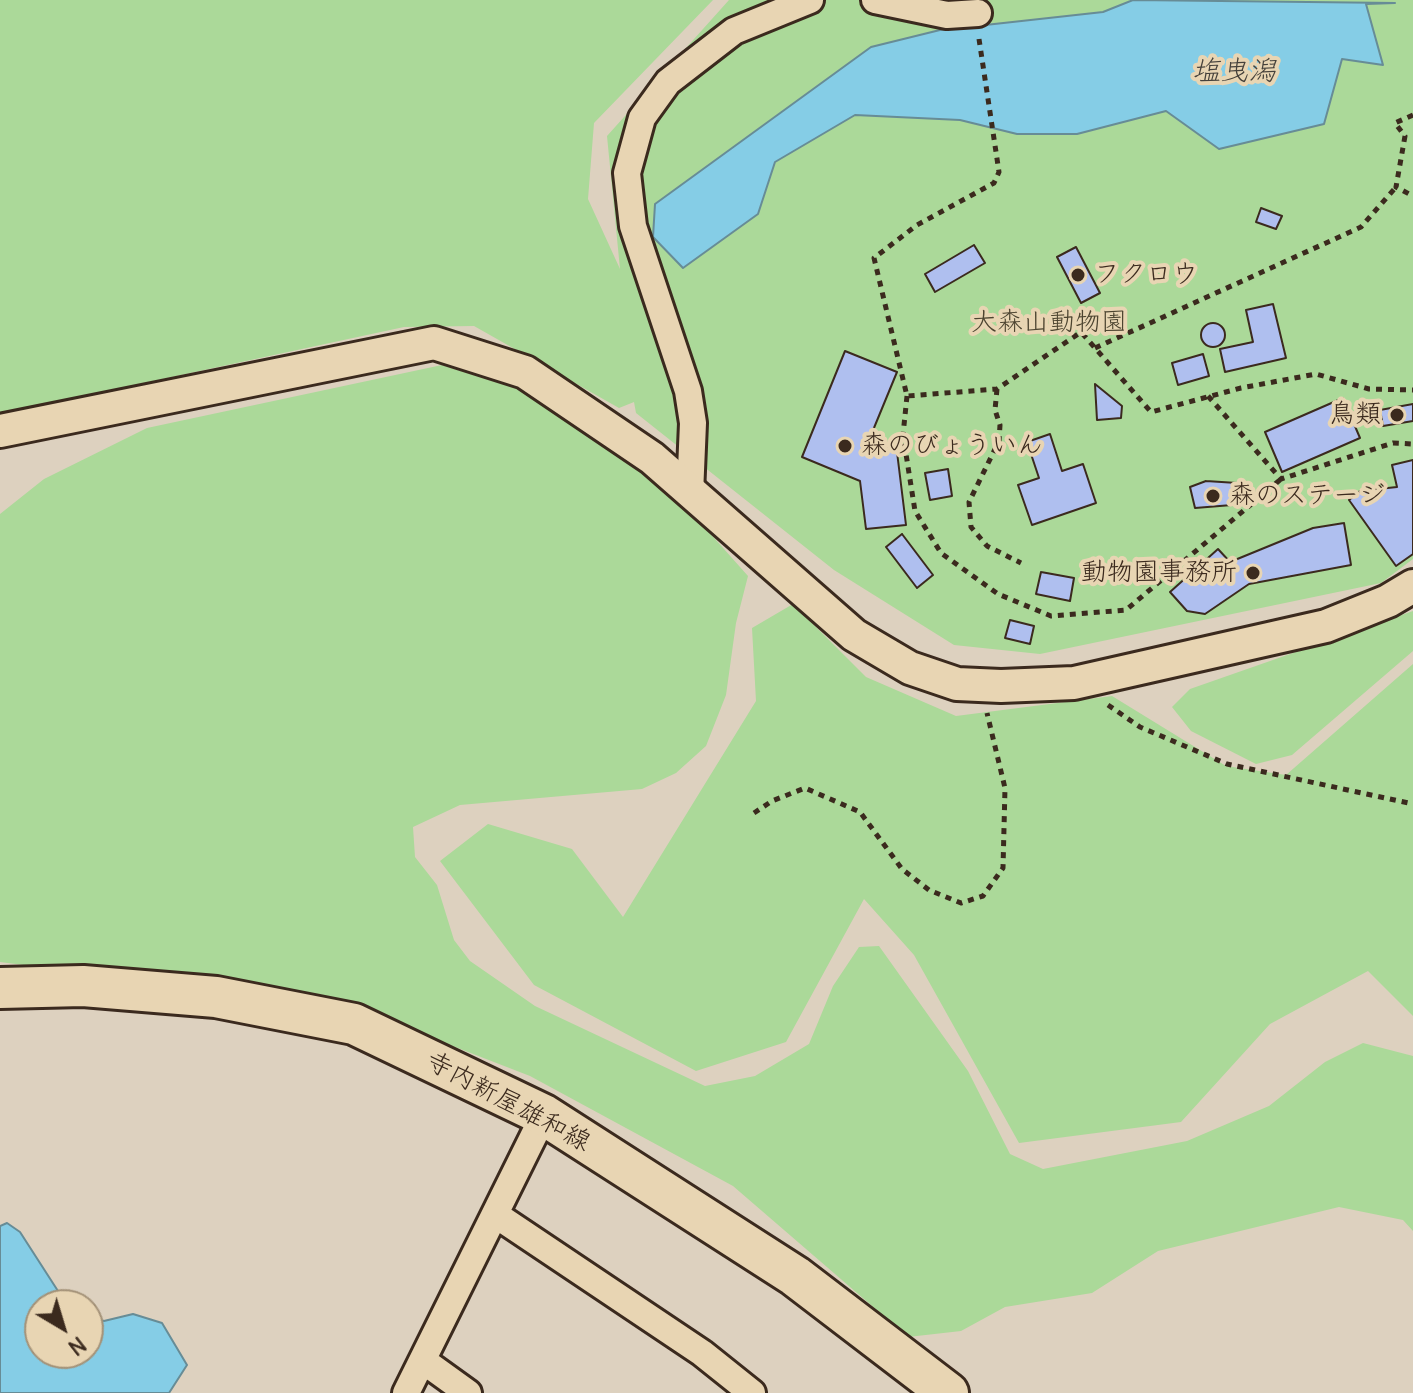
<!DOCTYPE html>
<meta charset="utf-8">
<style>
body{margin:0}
#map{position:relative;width:1413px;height:1393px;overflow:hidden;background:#ddd1bf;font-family:Delius,sans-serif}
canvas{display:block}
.north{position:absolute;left:24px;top:1289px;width:80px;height:80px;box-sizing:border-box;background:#e8d5b3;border:2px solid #a39177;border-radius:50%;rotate:142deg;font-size:22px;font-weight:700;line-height:32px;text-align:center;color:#3b2a1e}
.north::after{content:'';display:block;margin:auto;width:28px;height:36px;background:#3b2a1e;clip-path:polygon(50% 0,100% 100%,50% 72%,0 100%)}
</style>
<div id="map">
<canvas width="1413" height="1393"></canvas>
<div class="north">N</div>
</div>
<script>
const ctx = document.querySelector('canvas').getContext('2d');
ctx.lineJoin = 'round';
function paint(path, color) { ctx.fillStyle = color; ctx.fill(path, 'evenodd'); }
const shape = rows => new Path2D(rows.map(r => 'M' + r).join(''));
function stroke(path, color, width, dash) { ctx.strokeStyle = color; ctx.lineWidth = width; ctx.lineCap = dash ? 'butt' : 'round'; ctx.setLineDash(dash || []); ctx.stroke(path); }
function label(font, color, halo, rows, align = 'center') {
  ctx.font = font + ' Delius,"Klee One",sans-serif'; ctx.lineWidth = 8; ctx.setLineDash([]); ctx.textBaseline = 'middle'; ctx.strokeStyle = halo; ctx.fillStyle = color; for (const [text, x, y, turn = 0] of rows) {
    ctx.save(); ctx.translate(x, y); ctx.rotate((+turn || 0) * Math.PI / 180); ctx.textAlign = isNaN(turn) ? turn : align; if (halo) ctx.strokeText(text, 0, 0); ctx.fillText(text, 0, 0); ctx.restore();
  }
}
const green = shape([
 [0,0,713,0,594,123,588,199,620,269,607,136,729,0,1413,0,1413,559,1381,583,1040,654,954,645,834,570,636,413,634,402,619,408,474,326,404,327,0,414],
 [442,365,538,395,683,503,748,576,736,623,726,695,706,746,676,773,642,789,460,805,413,827,415,857,437,885,454,940,470,961,535,1006,705,1086,755,1076,809,1044,833,986,859,947,879,946,968,1071,1010,1154,1043,1169,1187,1141,1269,1106,1325,1062,1363,1043,1413,1056,1413,1231,1403,1220,1339,1207,1158,1251,1092,1293,1005,1307,961,1331,908,1337,733,1186,530,1076,352,1007,0,962,0,514,44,479,147,428],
 [793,604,866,677,956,716,1112,696,1226,766,1286,775,1413,664,1413,1016,1368,971,1270,1024,1181,1122,1019,1143,914,955,864,899,786,1042,696,1071,534,985,440,861,488,824,572,849,623,917,756,701,752,628],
 [1413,611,1413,651,1292,755,1256,764,1191,731,1172,707,1190,689]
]);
const water = shape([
 [1133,0,1395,3,1366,4,1383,65,1342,59,1324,124,1219,149,1166,111,1077,134,1017,134,960,120,855,115,775,162,758,214,683,268,653,237,655,204,871,47,940,30,1103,12,1133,0],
 [7,1223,20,1232,67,1305,40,1305,40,1353,88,1353,88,1317,104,1321,133,1314,162,1323,187,1365,169,1393,0,1393,0,1226,7,1223]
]);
const building = shape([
 [1261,208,1282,216,1276,229,1256,222,1261,208],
 [974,245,985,263,935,292,925,274,974,245],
 [1076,247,1100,293,1081,303,1057,257,1076,247],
 [1273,304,1286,358,1225,372,1220,349,1253,342,1246,310,1273,304],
 '1201 335a12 12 0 1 1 24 0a12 12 0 1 1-24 0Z',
 [845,351,897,372,869,440,897,452,906,525,866,529,860,481,802,457,845,351],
 [1203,354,1209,376,1178,385,1172,363,1203,354],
 [1095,384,1122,406,1121,418,1097,420,1095,384],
 [1343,398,1360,438,1282,472,1265,432,1343,398],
 [1413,404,1413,421,1383,426,1380,410,1413,404],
 [1050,434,1062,471,1083,464,1096,503,1032,525,1018,485,1039,478,1027,442,1050,434],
 [1413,460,1413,554,1396,566,1349,500,1360,491,1397,487,1392,465,1413,460],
 [948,469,952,496,930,500,925,473,948,469],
 [1206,481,1237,483,1232,505,1195,508,1190,487,1206,481],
 [1344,523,1351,565,1249,584,1205,614,1187,611,1170,592,1218,549,1230,562,1313,528,1344,523],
 [902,534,933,575,917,588,886,547,902,534],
 [1041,572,1074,578,1070,601,1036,594,1041,572],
 [1010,620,1034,626,1030,644,1005,638,1010,620]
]);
const path = shape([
 [979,39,999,172,994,183,917,225,874,258,907,396,997,389,1081,332,1151,412,1241,388,1316,374,1369,389,1413,390],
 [1413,115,1395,123,1405,136,1396,187,1413,196],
 [1095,348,1361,227,1396,187],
 [997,389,995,410,1000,425,999,441,969,502,971,527,987,546,1021,563],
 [907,396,903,435,915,511,941,553,998,594,1051,616,1126,610,1281,479],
 [1208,396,1281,479,1393,443,1413,444],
 [1108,705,1140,727,1227,764,1413,804],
 [754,813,772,801,805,788,860,812,902,869,929,890,961,903,983,896,1003,868,1005,788,987,713]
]);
const minor = shape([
 [875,0,947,15,978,13],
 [690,494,693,423,688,391,633,226,627,173,642,118,668,82,734,31,810,0],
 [496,1215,702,1353,752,1393],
 [425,1362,468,1393],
 [406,1393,544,1115]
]);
const tertiary = shape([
 [0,431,434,343,525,372,652,458,854,635,910,668,957,684,1001,686,1074,683,1326,626,1388,601,1413,586]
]);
const primary = shape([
 [0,988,83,986,216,997,354,1024,544,1115,795,1276,948,1393]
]);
const markers = [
 [1078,275,8,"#3b2a1e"],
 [1397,415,8,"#3b2a1e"],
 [845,446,8,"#3b2a1e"],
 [1213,496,8,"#3b2a1e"],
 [1253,573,8,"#3b2a1e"]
];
const poiNames = [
 ["フクロウ",1094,275],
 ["鳥類",1381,415,"right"],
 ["森のびょういん",861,446],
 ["森のステージ",1229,496],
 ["動物園事務所",1237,573,"right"]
];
const parkNames = [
 ["大森山動物園",1049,323]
];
const streetNames = [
 ["寺内新屋雄和線",508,1102,28]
];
const waterNames = [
 ["塩曳潟",1234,72]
];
paint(green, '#abd999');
paint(water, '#85cde6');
stroke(water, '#678c96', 2);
paint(building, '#afbfef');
stroke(building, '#3b2a1e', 2);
stroke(minor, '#3b2a1e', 32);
stroke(tertiary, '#3b2a1e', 38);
stroke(primary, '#3b2a1e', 46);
stroke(path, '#3b2a1e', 5, [6, 6]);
stroke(minor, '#e8d5b3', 26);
stroke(tertiary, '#e8d5b3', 32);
stroke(primary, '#e8d5b3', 40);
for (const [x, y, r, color] of markers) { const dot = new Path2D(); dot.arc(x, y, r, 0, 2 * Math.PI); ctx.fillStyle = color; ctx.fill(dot); stroke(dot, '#e8d5b3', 3); }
label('26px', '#3b2a1e', '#e8d5b3', poiNames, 'left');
label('26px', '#4c4430', '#e8d5b3', parkNames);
label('26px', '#3b2a1e', '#e8d5b3', streetNames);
label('italic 28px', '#46423c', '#e8d5b3', waterNames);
</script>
